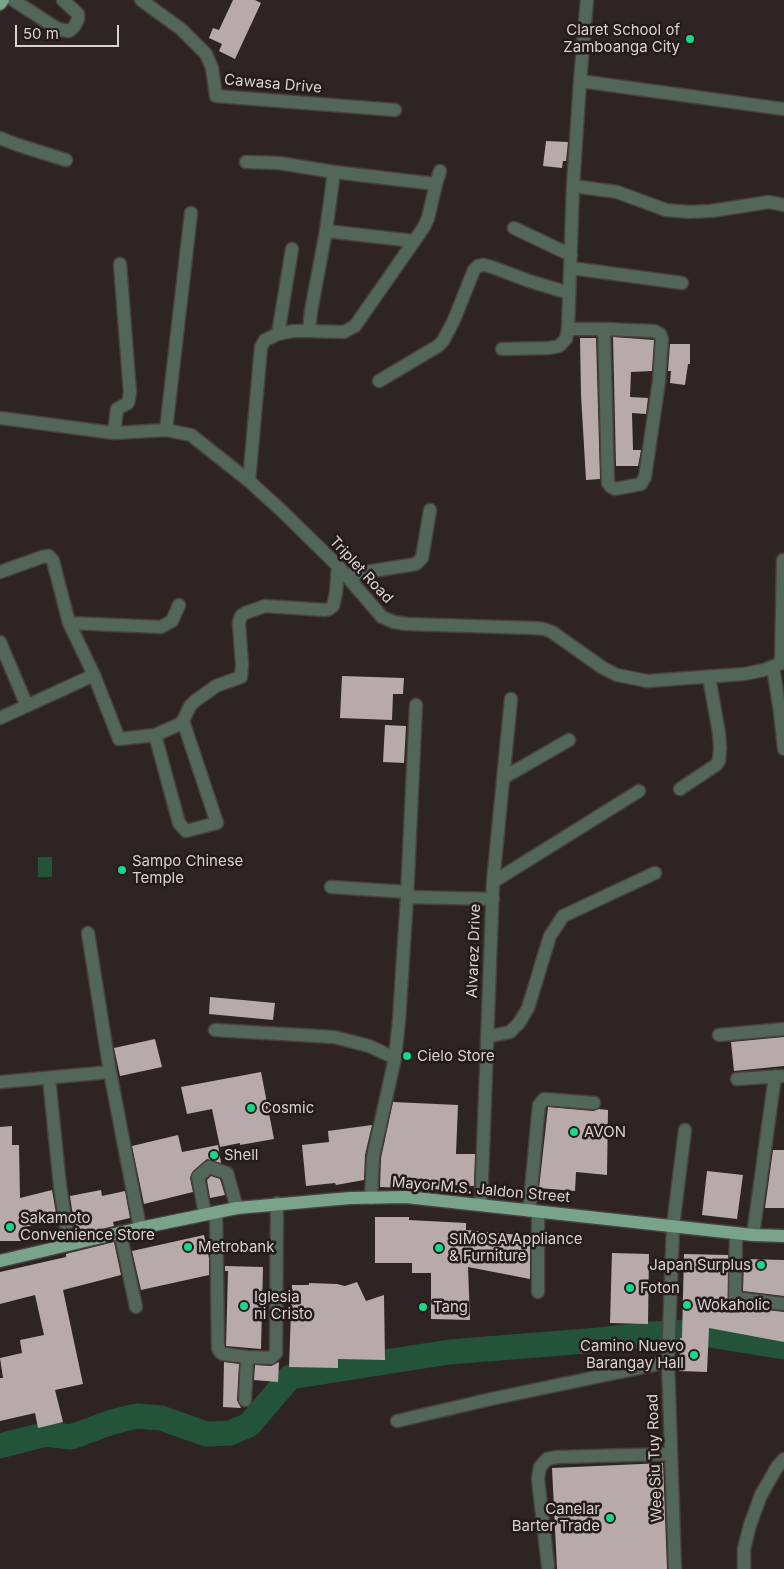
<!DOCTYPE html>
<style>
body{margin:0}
#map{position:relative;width:784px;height:1569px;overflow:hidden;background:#2e2424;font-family:Inter,sans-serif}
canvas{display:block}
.scale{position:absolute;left:15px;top:25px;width:104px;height:22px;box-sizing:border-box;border:2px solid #d9d2d2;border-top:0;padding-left:6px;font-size:15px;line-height:18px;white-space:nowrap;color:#d9d2d2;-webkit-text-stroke:4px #251b1b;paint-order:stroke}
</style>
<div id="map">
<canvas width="784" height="1569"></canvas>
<div class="scale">50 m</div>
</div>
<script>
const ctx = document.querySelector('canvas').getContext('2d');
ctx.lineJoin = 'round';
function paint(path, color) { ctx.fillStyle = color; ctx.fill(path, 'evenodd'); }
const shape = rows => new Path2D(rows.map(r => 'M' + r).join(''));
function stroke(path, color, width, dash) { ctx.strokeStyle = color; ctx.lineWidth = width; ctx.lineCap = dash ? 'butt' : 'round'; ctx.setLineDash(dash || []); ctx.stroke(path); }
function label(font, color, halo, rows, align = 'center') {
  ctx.font = font + ' Inter,sans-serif'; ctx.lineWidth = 5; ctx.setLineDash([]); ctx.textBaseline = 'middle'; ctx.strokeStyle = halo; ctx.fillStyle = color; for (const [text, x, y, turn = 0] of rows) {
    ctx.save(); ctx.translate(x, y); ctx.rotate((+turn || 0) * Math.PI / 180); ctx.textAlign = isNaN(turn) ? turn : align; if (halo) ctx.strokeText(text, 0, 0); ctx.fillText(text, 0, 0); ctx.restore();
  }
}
const water = shape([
 [38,857,52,857,52,877,38,877]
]);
const river = shape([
 [0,1446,46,1434,71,1437,112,1422,137,1416,161,1418,206,1434,230,1433,249,1425,290,1377,449,1352,599,1340,652,1334,691,1332,784,1347]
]);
const building = shape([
 [233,0,255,0,261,3,235,59,219,51,222,44,209,38,213,28,219,30],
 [546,141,568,142,566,161,563,161,562,168,543,166],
 [613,337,654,340,652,371,631,372,630,397,648,398,646,414,632,413,633,450,641,450,638,466,616,466],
 [580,338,596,338,600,479,586,480,581,395],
 [670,344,690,344,690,364,688,364,685,385,670,383,671,371,668,371],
 [342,676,404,678,403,694,393,694,392,720,340,718],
 [385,725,406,726,404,763,383,762],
 [210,997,275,1003,273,1020,209,1014],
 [784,1037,784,1066,734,1071,731,1042],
 [155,1039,162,1067,120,1076,114,1048],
 [261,1072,274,1139,240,1145,240,1143,220,1147,212,1109,187,1114,181,1087],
 [393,1102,458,1105,456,1154,475,1154,474,1186,454,1185,454,1190,380,1187,381,1158],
 [548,1107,593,1111,599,1109,608,1110,607,1175,576,1172,575,1191,539,1188],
 [372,1125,365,1155,364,1180,336,1185,335,1183,306,1186,302,1145,329,1142,328,1131],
 [12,1126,12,1145,19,1145,20,1198,52,1190,57,1219,21,1228,21,1241,0,1241,0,1127],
 [178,1135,182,1152,218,1145,221,1163,207,1159,193,1171,190,1178,193,1192,144,1204,132,1146],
 [773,1150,784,1150,784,1208,765,1208],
 [707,1171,743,1175,737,1219,702,1215],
 [211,1176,220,1179,225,1195,210,1198,207,1180],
 [101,1190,102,1196,125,1191,130,1218,113,1222,114,1226,85,1233,74,1223,70,1196],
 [375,1217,409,1217,409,1220,466,1223,466,1230,530,1236,530,1279,468,1267,470,1320,431,1319,431,1273,412,1273,412,1263,375,1263],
 [204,1235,209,1258,209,1275,141,1290,132,1251],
 [114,1242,121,1275,63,1290,83,1384,55,1390,63,1422,38,1428,35,1413,0,1421,0,1378,3,1378,0,1358,22,1353,20,1340,44,1335,35,1295,0,1304,0,1272,66,1257,66,1254],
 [612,1253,649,1254,648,1324,610,1323],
 [684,1254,728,1255,728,1302,734,1306,784,1312,784,1342,709,1328,707,1372,679,1371,680,1338,682,1338],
 [744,1259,784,1260,784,1296,743,1291],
 [225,1266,263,1267,261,1349,226,1346,228,1271,225,1271],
 [357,1282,366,1301,384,1295,385,1360,338,1359,338,1368,289,1367,292,1285,309,1285,309,1283,337,1284,345,1286],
 [224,1362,239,1364,237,1400,241,1408,223,1407],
 [279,1362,278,1382,254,1380,255,1365,271,1366],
 [663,1463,667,1569,557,1569,552,1468]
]);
const minor = shape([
 [13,0,58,29,69,31,74,27,78,19,78,14,63,0],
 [141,0,181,29,206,54,212,68,216,96,395,110],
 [580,81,784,109],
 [0,138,18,145,66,160],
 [246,162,279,163,334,172,436,184,440,171],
 [573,186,617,192,666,210,690,212,711,211,769,202,784,205],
 [514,228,571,255],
 [326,231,414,241],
 [571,268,682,283],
 [568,329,604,329,654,331,660,334,662,339,659,381,645,477,641,484,615,489,611,487,608,483,604,329],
 [309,331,344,332,355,326,424,227,428,218,436,184],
 [278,334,292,249],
 [502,349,549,348,559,346,566,339,568,329,573,186,580,81,587,0],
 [379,381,438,346,443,341,454,320,474,270,478,266,484,265,492,267,529,281,569,293],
 [0,418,114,433,166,430,191,435,249,481,283,512,338,566,382,617,394,622,407,624,534,628,544,629,552,632,603,668,617,675,647,681,744,674,764,670,784,662],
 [166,430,191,213],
 [114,433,117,409,128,403,130,393,120,264],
 [249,481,261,347,265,340,278,334,293,331,309,331,311,311,326,231,334,172],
 [0,572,42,557,49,556,53,561,69,623,94,675,119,739,155,735,178,725,183,721,190,706,195,701,216,686,241,677,242,665,239,623,241,616,245,613,265,606,325,610,329,609,333,606,336,593,338,566],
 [347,575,416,564,422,558,430,510],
 [69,623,161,627,172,621,179,605],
 [0,642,27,706],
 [781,663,783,560],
 [773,667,780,712,784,749],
 [0,718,94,675],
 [155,735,179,823,186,831,217,823,183,721],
 [503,778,569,740],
 [680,789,716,765,719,761,720,748,719,733,709,677],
 [493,882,639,791],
 [331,887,408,892],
 [407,897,493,899],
 [88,933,110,1072,140,1228],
 [215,1030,334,1037,369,1046,395,1058],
 [719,1035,784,1029],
 [487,1037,510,1032,519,1023,528,1008,550,936,563,916,655,873],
 [49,1078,60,1186,69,1245],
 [737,1079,784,1076],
 [0,1082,110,1072],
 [371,1198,373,1157,395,1058,399,1020,407,897,416,705],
 [481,1205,493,882,511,699],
 [529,1211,539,1105,544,1099,594,1103],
 [216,1212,218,1348,220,1352,223,1354,247,1357,245,1400],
 [538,1212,538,1292],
 [205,1214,198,1177,209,1167,227,1173,237,1208],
 [120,1232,136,1307],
 [736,1233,735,1298,784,1304],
 [753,1235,775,1076],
 [247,1357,271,1358,276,1353,277,1203],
 [397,1421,491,1399,668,1362],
 [548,1566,538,1479,540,1467,547,1459,558,1457,670,1454],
 [675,1569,668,1362,673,1226,685,1130],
 [744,1569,744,1549,750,1525,761,1495,777,1467,784,1459]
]);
const major = shape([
 [0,4,3,0],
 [0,1261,140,1228,237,1208,350,1198,406,1197,753,1235,784,1236]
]);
const markers = [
 [690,39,5,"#16d989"],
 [122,870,5,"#16d989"],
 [407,1056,5,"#16d989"],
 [251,1108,5,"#16d989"],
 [574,1132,5,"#16d989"],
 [214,1155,5,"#16d989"],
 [10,1227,5,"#16d989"],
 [188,1247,5,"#16d989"],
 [439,1248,5,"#16d989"],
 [761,1265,5,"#16d989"],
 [630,1288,5,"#16d989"],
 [687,1305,5,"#16d989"],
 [244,1306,5,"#16d989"],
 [423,1307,5,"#16d989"],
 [694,1355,5,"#16d989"],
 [610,1518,5,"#16d989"]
];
const poiNames = [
 ["Claret School of",680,30,"right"],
 ["Zamboanga City",680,47,"right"],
 ["Sampo Chinese",132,861],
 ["Temple",132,878],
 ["Cielo Store",417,1056],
 ["Cosmic",261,1108],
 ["AVON",584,1132],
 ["Shell",224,1155],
 ["Sakamoto",20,1218],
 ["Convenience Store",20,1235],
 ["SIMOSA Appliance",449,1239],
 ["& Furniture",449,1256],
 ["Metrobank",198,1247],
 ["Japan Surplus",751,1265,"right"],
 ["Foton",640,1288],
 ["Iglesia",254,1297],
 ["ni Cristo",254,1314],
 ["Wokaholic",697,1305],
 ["Tang",433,1307],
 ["Camino Nuevo",684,1346,"right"],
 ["Barangay Hall",684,1363,"right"],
 ["Canelar",600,1509,"right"],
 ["Barter Trade",600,1526,"right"]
];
const streetNames = [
 ["Cawasa Drive",273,84,5],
 ["Triplet Road",361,570,47],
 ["Alvarez Drive",474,951,-88],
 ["Mayor M.S. Jaldon Street",481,1190,5],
 ["Wee Siu Tuy Road",655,1458,-92]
];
paint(water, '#23543a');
stroke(river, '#23543a', 25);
paint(building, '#b8aaab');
stroke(minor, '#494040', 15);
stroke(major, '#494040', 15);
stroke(minor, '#526659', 12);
stroke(major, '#7aa48a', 12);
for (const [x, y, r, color] of markers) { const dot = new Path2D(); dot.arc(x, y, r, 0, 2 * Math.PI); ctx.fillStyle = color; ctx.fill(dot); stroke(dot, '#251b1b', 2); }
label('15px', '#d9d2d2', '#251b1b', poiNames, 'left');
label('15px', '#d9d2d2', '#251b1b', streetNames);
</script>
